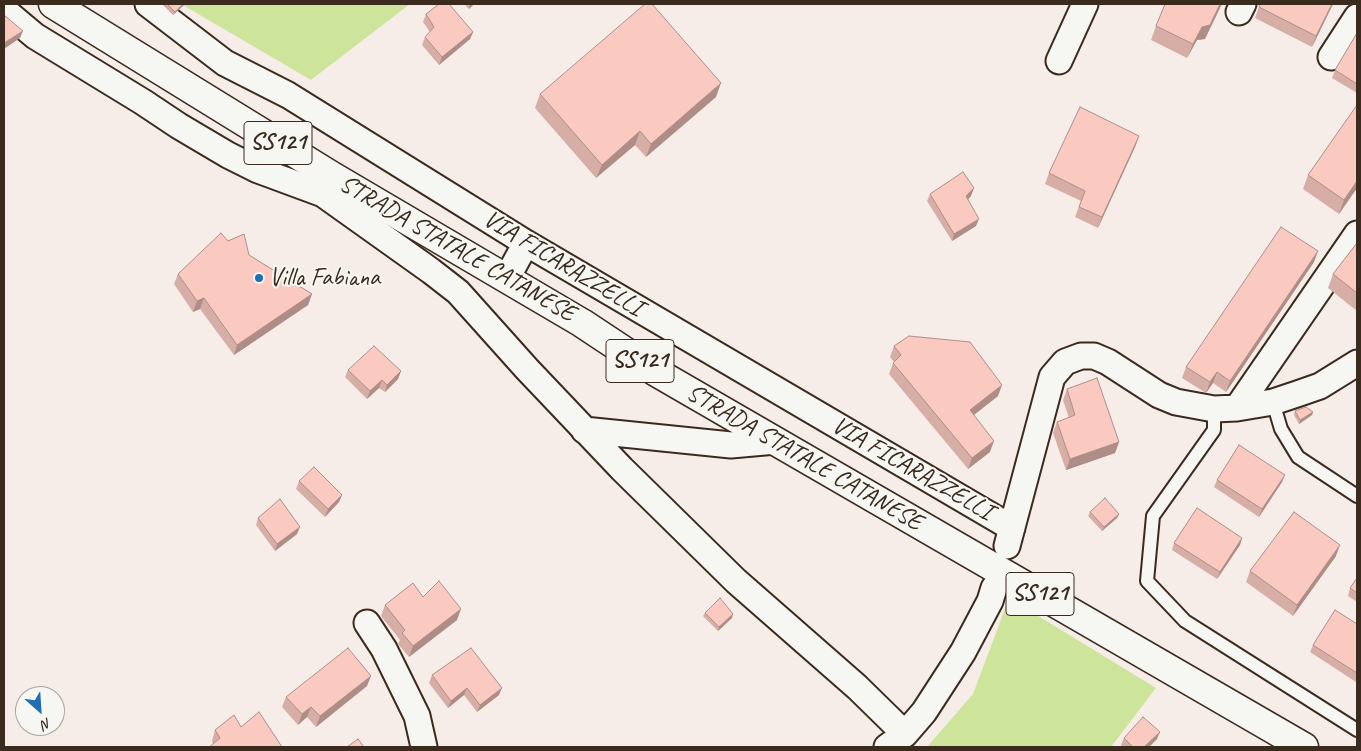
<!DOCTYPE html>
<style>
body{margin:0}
#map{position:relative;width:1361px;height:751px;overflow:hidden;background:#f7ede8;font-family:Caveat,sans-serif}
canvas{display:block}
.frame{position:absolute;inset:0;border:5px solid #3b2a1e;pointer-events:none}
.north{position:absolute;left:15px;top:686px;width:50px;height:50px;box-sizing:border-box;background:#f6f6f2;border:1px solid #aba49d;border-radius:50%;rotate:154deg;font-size:14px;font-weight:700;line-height:20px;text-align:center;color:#3b2a1e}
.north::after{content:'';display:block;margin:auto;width:18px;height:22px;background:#1f6fb2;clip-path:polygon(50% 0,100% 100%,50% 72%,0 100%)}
</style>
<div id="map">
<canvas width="1361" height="751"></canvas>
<div class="frame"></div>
<div class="north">N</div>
</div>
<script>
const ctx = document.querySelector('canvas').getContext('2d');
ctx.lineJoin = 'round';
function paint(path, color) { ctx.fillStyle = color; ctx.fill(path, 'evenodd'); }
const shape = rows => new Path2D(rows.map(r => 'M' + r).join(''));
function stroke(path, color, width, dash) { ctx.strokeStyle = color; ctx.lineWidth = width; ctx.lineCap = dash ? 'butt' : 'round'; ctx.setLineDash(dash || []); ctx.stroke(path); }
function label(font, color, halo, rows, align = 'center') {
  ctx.font = font + ' Caveat,sans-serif'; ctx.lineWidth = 4; ctx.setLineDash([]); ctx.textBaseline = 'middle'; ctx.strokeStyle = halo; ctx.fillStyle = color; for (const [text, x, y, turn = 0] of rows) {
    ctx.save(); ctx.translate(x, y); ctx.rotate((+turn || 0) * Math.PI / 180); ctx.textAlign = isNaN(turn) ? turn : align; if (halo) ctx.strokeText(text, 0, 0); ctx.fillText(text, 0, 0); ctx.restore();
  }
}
const green = shape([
 [181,4,410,4,311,80],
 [1009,598,1156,688,1111,747,927,747,973,694]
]);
const lane = shape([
 [1273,402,1281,429,1298,457,1357,496],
 [1214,409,1214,430,1153,516,1147,581,1185,621,1357,730]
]);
const street = shape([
 [148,4,225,63,288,95,526,243,1012,528],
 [4,10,35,36,143,102,179,126,228,155,258,170,323,194,431,271,458,292,527,369,622,469,736,581,857,687,905,734],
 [1239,12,1243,4],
 [1331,57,1357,17],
 [1059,61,1085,4],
 [507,278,526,243],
 [1237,408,1357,234],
 [584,430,731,445,776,441],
 [1007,546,1052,377,1065,362,1081,356,1094,356,1108,362,1159,395,1176,402,1214,409,1237,408,1273,402,1297,394,1320,386,1357,363],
 [367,623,384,649,417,716,424,747],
 [887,747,905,734,924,712,963,652,990,601,994,588]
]);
const primary = shape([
 [53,4,332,176,582,323,656,372,1304,747]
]);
const wall = shape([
 [162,4,185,4,173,15],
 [464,4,474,4,469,9],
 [1260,4,1333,4,1312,47,1255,18],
 [426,14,473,32,470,39,439,65,422,45,425,37,430,32,423,22],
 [1156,26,1205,39,1197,40,1187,58,1151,40],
 [1357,33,1357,93,1332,78,1335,70],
 [540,94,716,97,646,157,635,145,596,178,535,108],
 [1139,136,1135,147,1098,228,1075,217,1081,201,1045,184,1049,173],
 [1308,175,1357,188,1339,214,1303,189],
 [930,194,971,196,968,199,976,226,952,241,927,201],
 [228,241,249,255,312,294,308,305,234,355,200,309,193,312,174,284,178,274],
 [1357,243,1357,311,1328,288,1333,274],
 [1314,262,1226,392,1213,383,1206,393,1182,378,1186,367],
 [894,346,998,396,974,415,990,452,968,469,889,374,893,363,894,362,890,357],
 [348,370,401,371,398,379,385,392,379,388,367,399,345,377],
 [1067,389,1119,442,1115,453,1066,470,1053,433,1057,422,1069,418,1063,400],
 [1295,411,1313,412,1312,415,1299,424,1294,415],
 [1217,480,1282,482,1259,517,1214,487],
 [299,481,342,495,339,502,325,517,296,489],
 [1090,512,1119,514,1117,518,1102,531,1088,516],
 [258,518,297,534,275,551,256,525],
 [1242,538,1240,545,1217,579,1172,550,1174,543],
 [1336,556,1293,616,1246,582,1250,571],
 [1357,578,1357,602,1348,596,1350,588],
 [423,597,457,620,409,657,398,644,400,640,381,616,385,605],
 [705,613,732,618,718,631,703,616],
 [1357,624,1357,679,1356,682,1310,652,1313,645],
 [432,675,499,695,477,712,464,695,448,708,429,683],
 [367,686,316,727,307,717,298,725,282,707,286,697],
 [241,727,282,747,213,744,212,741,215,730],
 [1124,738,1157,739,1149,747,1123,747,1121,745]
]);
const shadedWall = shape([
 [183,4,185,4,173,15,175,12],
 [470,4,474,4,469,9],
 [1220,4,1222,4,1205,39,1197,40,1187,58,1193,44,1202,27],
 [1332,4,1333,4,1312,47,1316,36],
 [23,31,20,38,4,49,4,43],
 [473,32,470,39,439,65,442,57],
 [721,83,716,97,646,157,651,144],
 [640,131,635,145,596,178,602,165],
 [1139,136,1135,147,1098,228,1102,217],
 [1357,181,1357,188,1339,214,1344,200],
 [974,188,971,196,964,204,966,196],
 [979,219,976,226,952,241,954,234],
 [1318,251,1314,262,1226,392,1230,381],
 [312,294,308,305,234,355,237,345],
 [204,298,200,309,193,312,197,301],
 [401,371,398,379,385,392,387,385],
 [1217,372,1213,383,1206,393,1210,382],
 [382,380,379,388,367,399,370,391],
 [1002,385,998,396,966,421,970,410],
 [1313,412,1312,415,1299,424,1300,420],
 [994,441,990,452,968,469,972,458],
 [1119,442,1115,453,1066,470,1070,459],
 [1285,475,1282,482,1259,517,1262,509],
 [342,495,339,502,325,517,328,509],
 [1119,514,1117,518,1102,531,1104,527],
 [300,527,297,534,275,551,277,544],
 [1242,538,1240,545,1217,579,1220,572],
 [1340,545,1336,556,1293,616,1297,605],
 [461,609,457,620,409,657,413,646],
 [733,614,732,618,718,631,719,627],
 [371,676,367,686,316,727,320,716],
 [467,688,464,695,448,708,451,701],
 [502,688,499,695,477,712,480,705],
 [311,707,307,717,298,725,302,714],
 [1160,732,1157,739,1149,747,1144,747]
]);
const building = shape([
 [167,4,183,4,175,12,167,4],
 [439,4,449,4,473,32,442,57,425,37,434,27,426,14,439,4],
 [645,4,652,4,721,83,651,144,640,131,602,165,540,94,645,4],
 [1165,4,1220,4,1210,25,1202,27,1193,44,1156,26,1165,4],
 [1260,4,1332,4,1316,36,1259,7,1260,4],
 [4,15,23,31,4,43,4,15],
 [1357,33,1357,84,1335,70,1357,33],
 [1357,105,1357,181,1344,200,1308,175,1357,105],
 [1080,107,1139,136,1102,217,1079,207,1085,191,1049,173,1080,107],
 [963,172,974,188,966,196,979,219,954,234,930,194,963,172],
 [1281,227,1318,251,1230,381,1217,372,1210,382,1186,367,1281,227],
 [221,233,228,241,244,234,249,255,312,294,237,345,204,298,197,301,178,274,221,233],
 [1357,243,1357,293,1333,274,1357,243],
 [909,336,970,342,1002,385,970,410,994,441,972,458,893,363,901,355,894,346,909,336],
 [374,346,401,371,387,385,382,380,370,391,348,370,374,346],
 [1097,378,1119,442,1070,459,1057,422,1075,415,1067,389,1097,378],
 [1306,407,1313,412,1300,420,1295,411,1306,407],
 [1239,445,1285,475,1262,509,1217,480,1239,445],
 [314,467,342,495,328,509,299,481,314,467],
 [1105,498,1119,514,1104,527,1090,512,1105,498],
 [280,499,300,527,277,544,258,518,280,499],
 [1197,508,1242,538,1220,572,1174,543,1197,508],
 [1294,512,1340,545,1297,605,1250,571,1294,512],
 [1357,578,1357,593,1350,588,1357,578],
 [439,581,461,609,413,646,402,633,405,630,385,605,413,583,423,597,439,581],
 [720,598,733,614,719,627,705,613,720,598],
 [1335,610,1357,624,1357,673,1313,645,1335,610],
 [348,648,371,676,320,716,311,707,302,714,286,697,348,648],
 [471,648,502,688,480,705,467,688,451,701,432,675,471,648],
 [259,712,282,747,209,747,220,738,215,730,234,715,241,727,259,712],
 [1143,717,1160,732,1144,747,1133,747,1124,738,1143,717],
 [358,739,364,747,347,747,358,739]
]);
const markers = [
 [259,278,5,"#1f6fb2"]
];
const shields = [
 [278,143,68],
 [640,361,68],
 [1040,594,68]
];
const shieldNames = [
 ["SS121",278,143],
 ["SS121",640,361],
 ["SS121",1040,594]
];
const streetNames = [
 ["STRADA STATALE CATANESE",457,249,30],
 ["VIA FICARAZZELLI",563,264,31],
 ["STRADA STATALE CATANESE",804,458,30],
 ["VIA FICARAZZELLI",912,469,30]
];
const poiNames = [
 ["Villa Fabiana",269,278]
];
paint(green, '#cde59b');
stroke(lane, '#3b2a1e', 16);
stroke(street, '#3b2a1e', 29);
stroke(primary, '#3b2a1e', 31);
stroke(lane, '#f6f6f2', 12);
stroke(street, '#f6f6f2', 25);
stroke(primary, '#f6f6f2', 28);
paint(wall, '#d7aea6');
paint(shadedWall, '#af8d87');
paint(building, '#facac1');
stroke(building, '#af8d87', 1);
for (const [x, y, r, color] of markers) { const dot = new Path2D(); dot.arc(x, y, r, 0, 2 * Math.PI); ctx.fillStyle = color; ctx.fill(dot); stroke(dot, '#f6f6f2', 2); }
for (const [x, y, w] of shields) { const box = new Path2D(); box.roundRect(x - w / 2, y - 21.5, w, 43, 4); ctx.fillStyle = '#f6f6f2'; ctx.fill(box); stroke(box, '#3b2a1e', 1); }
label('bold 24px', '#3b2a1e', null, shieldNames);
label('25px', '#3b2a1e', '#f6f6f2', streetNames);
label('25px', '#3b2a1e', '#f6f6f2', poiNames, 'left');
</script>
